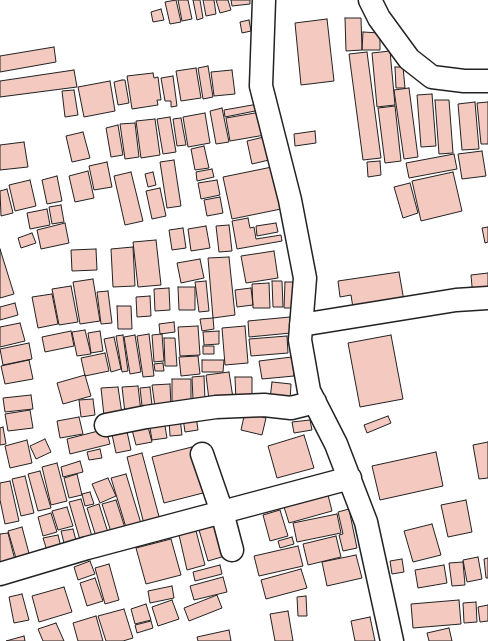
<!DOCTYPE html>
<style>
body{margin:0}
canvas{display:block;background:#fff}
</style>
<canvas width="488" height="641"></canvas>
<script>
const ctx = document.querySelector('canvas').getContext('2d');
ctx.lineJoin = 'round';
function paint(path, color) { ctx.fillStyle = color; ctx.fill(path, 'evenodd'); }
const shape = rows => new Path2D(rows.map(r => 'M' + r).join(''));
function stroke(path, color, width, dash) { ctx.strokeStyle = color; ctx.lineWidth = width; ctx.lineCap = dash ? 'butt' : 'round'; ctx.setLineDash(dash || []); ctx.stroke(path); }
const building = shape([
 [176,0,181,22,170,24,165,2,176,0],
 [178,0,188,0,192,19,182,21,178,0],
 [193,0,200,0,203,18,197,20,193,0],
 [203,0,214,0,216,14,206,16,203,0],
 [216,0,228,0,231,10,220,13,216,0],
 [231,0,250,0,250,4,232,6,231,0],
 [161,9,164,20,153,22,151,12,161,9],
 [345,18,361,18,362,50,346,51,345,18],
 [327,19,334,81,301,85,295,23,327,19],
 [249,20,251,31,242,33,240,22,249,20],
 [363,32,380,33,380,50,362,50,363,32],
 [54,47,56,62,0,72,0,56,54,47],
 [390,51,395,105,377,107,372,53,390,51],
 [367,52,381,158,363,160,349,54,367,52],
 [208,66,213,97,203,99,198,68,208,66],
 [395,67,403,67,405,88,396,88,395,67],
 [196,68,201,98,181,101,176,71,196,68],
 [74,70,77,87,0,97,0,81,74,70],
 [232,70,235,94,214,96,211,72,232,70],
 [153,73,154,78,158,77,161,100,157,100,158,105,132,109,127,76,153,73],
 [173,76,177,106,171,107,171,101,165,101,161,78,173,76],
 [122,80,125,80,129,103,118,105,114,82,122,80],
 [110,81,115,111,84,117,78,87,110,81],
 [409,88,418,157,404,159,394,90,409,88],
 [74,90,78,115,65,117,62,91,74,90],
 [432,94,436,146,421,147,417,95,432,94],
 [435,100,449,100,453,153,439,154,435,100],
 [475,102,479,149,462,150,458,104,475,102],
 [488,102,488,144,481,144,477,103,488,102],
 [258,104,260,110,225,117,224,110,258,104],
 [395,106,401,161,385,163,378,108,395,106],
 [222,108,229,142,216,144,210,111,222,108],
 [261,112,265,135,230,141,226,118,261,112],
 [205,113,210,143,188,147,183,117,205,113],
 [170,117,176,152,163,154,157,119,170,117],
 [181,118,186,145,177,146,173,119,181,118],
 [155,119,160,155,141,158,136,121,155,119],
 [135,123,139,157,125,159,120,124,135,123],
 [118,125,123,155,111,157,106,128,118,125],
 [315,131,316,143,295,146,294,134,315,131],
 [83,132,90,158,72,162,66,136,83,132],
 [264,137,269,160,252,164,247,141,264,137],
 [24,142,28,167,0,170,0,145,24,142],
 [204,146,209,168,195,170,191,149,204,146],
 [482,151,486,176,462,179,458,154,482,151],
 [454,154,457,169,409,178,406,163,454,154],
 [174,160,181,206,167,208,160,162,174,160],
 [380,161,381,175,368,177,367,162,380,161],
 [107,162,112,187,94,190,89,166,107,162],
 [272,167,281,209,232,219,223,177,272,167],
 [212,169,214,177,197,181,196,172,212,169],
 [88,171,94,198,75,202,69,176,88,171],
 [131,172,143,221,125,225,114,176,131,172],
 [153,172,156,185,148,187,145,174,153,172],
 [453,172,462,211,421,221,412,181,453,172],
 [57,176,62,201,47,204,42,180,57,176],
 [30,180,36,206,15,211,9,185,30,180],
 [217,180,220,195,201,199,198,183,217,180],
 [410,183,418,213,403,218,394,187,410,183],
 [160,188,166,216,152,219,146,191,160,188],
 [7,189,13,213,1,216,0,191,7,189],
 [220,197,223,213,207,216,204,200,220,197],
 [61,205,64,222,52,224,49,207,61,205],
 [47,209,50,225,30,229,27,213,47,209],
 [248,218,250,228,254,227,256,239,281,235,282,241,237,249,232,221,248,218],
 [65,223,69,243,41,249,37,230,65,223],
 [276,223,278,232,257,236,256,226,276,223],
 [229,225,232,251,219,252,216,226,229,225],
 [206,226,210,248,191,251,188,229,206,226],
 [488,227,488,242,485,243,482,228,488,227],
 [183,228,186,248,172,250,169,230,183,228],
 [32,233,36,243,21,248,18,238,32,233],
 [156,240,161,285,138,287,133,242,156,240],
 [133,247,135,286,113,287,111,249,133,247],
 [0,249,14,294,0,298,0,249],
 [96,249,97,270,72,271,71,250,96,249],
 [274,251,278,278,246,283,241,256,274,251],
 [229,257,235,315,213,318,208,258,229,257],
 [200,259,204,278,181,283,177,263,200,259],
 [399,272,404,301,353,308,351,295,340,297,338,281,399,272],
 [488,273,488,296,473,298,471,275,488,273],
 [93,279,100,321,80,324,73,282,93,279],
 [206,281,209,311,199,312,195,282,206,281],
 [272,281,282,281,283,307,273,307,272,281],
 [285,282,294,282,293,308,284,308,285,282],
 [269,283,270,308,253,308,252,284,269,283],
 [71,286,78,322,59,325,52,289,71,286],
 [178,287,195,287,195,310,179,310,178,287],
 [169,288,170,310,155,311,154,289,169,288],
 [251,288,253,305,237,307,235,290,251,288],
 [108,291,112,323,101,324,97,292,108,291],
 [52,294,58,324,38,328,32,297,52,294],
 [150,296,151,316,137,317,136,297,150,296],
 [15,303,18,315,0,320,0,307,15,303],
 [117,306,131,306,132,329,118,329,117,306],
 [290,317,291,333,249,337,248,321,290,317],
 [213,318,214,329,202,331,200,319,213,318],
 [174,322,175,332,160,334,159,324,174,322],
 [20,323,25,341,0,347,0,327,20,323],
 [198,326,200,355,180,356,178,327,198,326],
 [245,326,248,363,225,365,222,328,245,326],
 [85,330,91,354,77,356,72,332,85,330],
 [71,331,74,346,45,352,42,337,71,331],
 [100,331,103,351,91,353,88,333,100,331],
 [219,331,219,344,204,345,203,332,219,331],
 [149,334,154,376,143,377,137,336,149,334],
 [162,334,164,361,154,362,152,335,162,334],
 [123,335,128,371,122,372,116,336,123,335],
 [135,335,141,372,130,374,124,337,135,335],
 [391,335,403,399,360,407,348,343,391,335],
 [287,336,288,353,251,356,249,339,287,336],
 [114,337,121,369,111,372,104,339,114,337],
 [164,338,175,338,177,366,165,366,164,338],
 [29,343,32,359,3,365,0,349,29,343],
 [203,346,214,346,214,354,203,354,203,346],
 [105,353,109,371,85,376,81,358,105,353],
 [198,356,200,374,181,376,179,357,198,356],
 [292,357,294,376,262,379,259,361,292,357],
 [29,360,33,379,5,384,1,366,29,360],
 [202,360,224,360,223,372,202,372,202,360],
 [163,363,164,371,155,371,154,364,163,363],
 [229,372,233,398,209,400,206,375,229,372],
 [85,375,91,396,63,404,57,383,85,375],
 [204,376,205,400,193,400,192,377,204,376],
 [235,377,252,377,252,401,236,401,235,377],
 [172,379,191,379,191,401,172,402,172,379],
 [272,382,291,384,290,401,270,399,272,382],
 [170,384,171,406,155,407,152,385,170,384],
 [138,386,141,412,125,413,122,387,138,386],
 [118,387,122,414,104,416,101,388,118,387],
 [150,387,152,405,142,406,140,388,150,387],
 [31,395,33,409,5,412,3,398,31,395],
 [93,399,95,415,81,417,79,400,93,399],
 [30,410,33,428,8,431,5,414,30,410],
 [245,412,266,418,262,435,241,430,245,412],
 [196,416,198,430,185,432,183,418,196,416],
 [388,416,391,423,367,433,364,425,388,416],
 [79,417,83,434,60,438,57,421,79,417],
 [180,418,182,435,170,436,169,419,180,418],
 [164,420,167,438,152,440,149,422,164,420],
 [310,420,312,430,294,433,292,422,310,420],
 [147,423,152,442,136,445,131,426,147,423],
 [3,427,6,444,0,445,0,428,3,427],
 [126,427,131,450,116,453,111,430,126,427],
 [106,429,110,444,70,454,67,439,106,429],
 [304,435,314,468,277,478,268,446,304,435],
 [45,439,51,452,36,459,30,446,45,439],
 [27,440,32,463,10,468,5,446,27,440],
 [488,442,488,478,479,479,473,445,488,442],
 [192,447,203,493,164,503,152,457,192,447],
 [100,449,102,458,89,460,87,452,100,449],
 [436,452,443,486,380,500,372,466,436,452],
 [142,453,161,524,145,528,127,457,142,453],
 [80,461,83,472,63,477,61,467,80,461],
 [57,463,67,501,51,505,42,467,57,463],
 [40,471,51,508,38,511,28,474,40,471],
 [77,474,82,495,69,498,64,478,77,474],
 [126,474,143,530,128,534,111,478,126,474],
 [25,476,34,513,21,516,12,479,25,476],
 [108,478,116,496,100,503,92,484,108,478],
 [10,481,19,521,5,524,0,500,0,483,10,481],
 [90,492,94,504,85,506,82,494,90,492],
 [328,495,332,511,289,523,284,507,328,495],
 [81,499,94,543,82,547,69,502,81,499],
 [116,500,127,534,113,538,102,504,116,500],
 [466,500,472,532,448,537,441,505,466,500],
 [99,504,110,539,98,543,87,508,99,504],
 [67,507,73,526,58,530,52,511,67,507],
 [349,509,357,548,343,551,339,535,343,534,338,512,349,509],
 [280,510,288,536,270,541,263,515,280,510],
 [51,513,57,532,43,536,38,517,51,513],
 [337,514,341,533,297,542,293,523,337,514],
 [432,524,441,555,413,562,404,531,432,524],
 [216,525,225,556,208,561,199,530,216,525],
 [22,527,31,561,18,565,8,531,22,527],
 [73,529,77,544,65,547,61,531,73,529],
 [196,531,205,565,187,570,179,535,196,531],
 [8,533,16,564,0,564,0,534,8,533],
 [58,535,62,551,48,554,43,538,58,535],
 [336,536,341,557,308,565,303,544,336,536],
 [292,537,294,544,280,548,278,541,292,537],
 [171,539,181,575,146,584,136,548,171,539],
 [298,546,303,566,259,576,254,556,298,546],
 [356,555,362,578,327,586,322,562,356,555],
 [478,557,482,579,467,582,463,560,478,557],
 [488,558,488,578,486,578,484,559,488,558],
 [402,559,404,572,392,574,390,561,402,559],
 [90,561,95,574,78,580,74,567,90,561],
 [463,562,465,585,452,586,449,563,463,562],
 [109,564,119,600,105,604,95,568,109,564],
 [220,565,222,574,195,581,193,572,220,565],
 [444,565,447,583,418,588,415,570,444,565],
 [301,569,307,588,266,599,261,580,301,569],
 [223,577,227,592,194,600,190,586,223,577],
 [95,578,103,601,87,606,80,583,95,578],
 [172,586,174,598,150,603,148,591,172,586],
 [64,587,72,612,39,622,32,596,64,587],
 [22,594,29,620,14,623,9,597,22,594],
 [217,595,222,608,189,621,184,608,217,595],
 [306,596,307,616,298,616,297,597,306,596],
 [172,600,179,619,158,626,152,607,172,600],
 [459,600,461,624,413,628,411,604,459,600],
 [476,602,477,622,464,623,463,603,476,602],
 [146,604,151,620,135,624,131,609,146,604],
 [488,605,488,621,480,622,478,607,488,605],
 [124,609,133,638,123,641,106,641,98,616,124,609],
 [288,611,293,641,275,641,270,614,288,611],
 [96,616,103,641,78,641,73,623,96,616],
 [370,617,375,641,355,641,351,621,370,617],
 [151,621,153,628,137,633,135,625,151,621],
 [56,623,64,641,43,641,38,629,56,623],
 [449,628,452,641,429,641,427,633,449,628],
 [229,630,231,641,198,641,197,637,229,630],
 [24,636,25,641,6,641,24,636]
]);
const minor = shape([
 [264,0,261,86,290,200,305,278,300,340,309,391,336,444,366,522,392,641],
 [370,0,379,18,409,59,432,77,464,81,488,81],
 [301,325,456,300,488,298],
 [106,425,146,417,216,407,264,405,291,408,315,402],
 [202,454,222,512,232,550],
 [0,574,87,548,350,478]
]);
paint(building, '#f3c9c0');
stroke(building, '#222', 1);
stroke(minor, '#222', 25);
stroke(minor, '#fff', 22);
</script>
